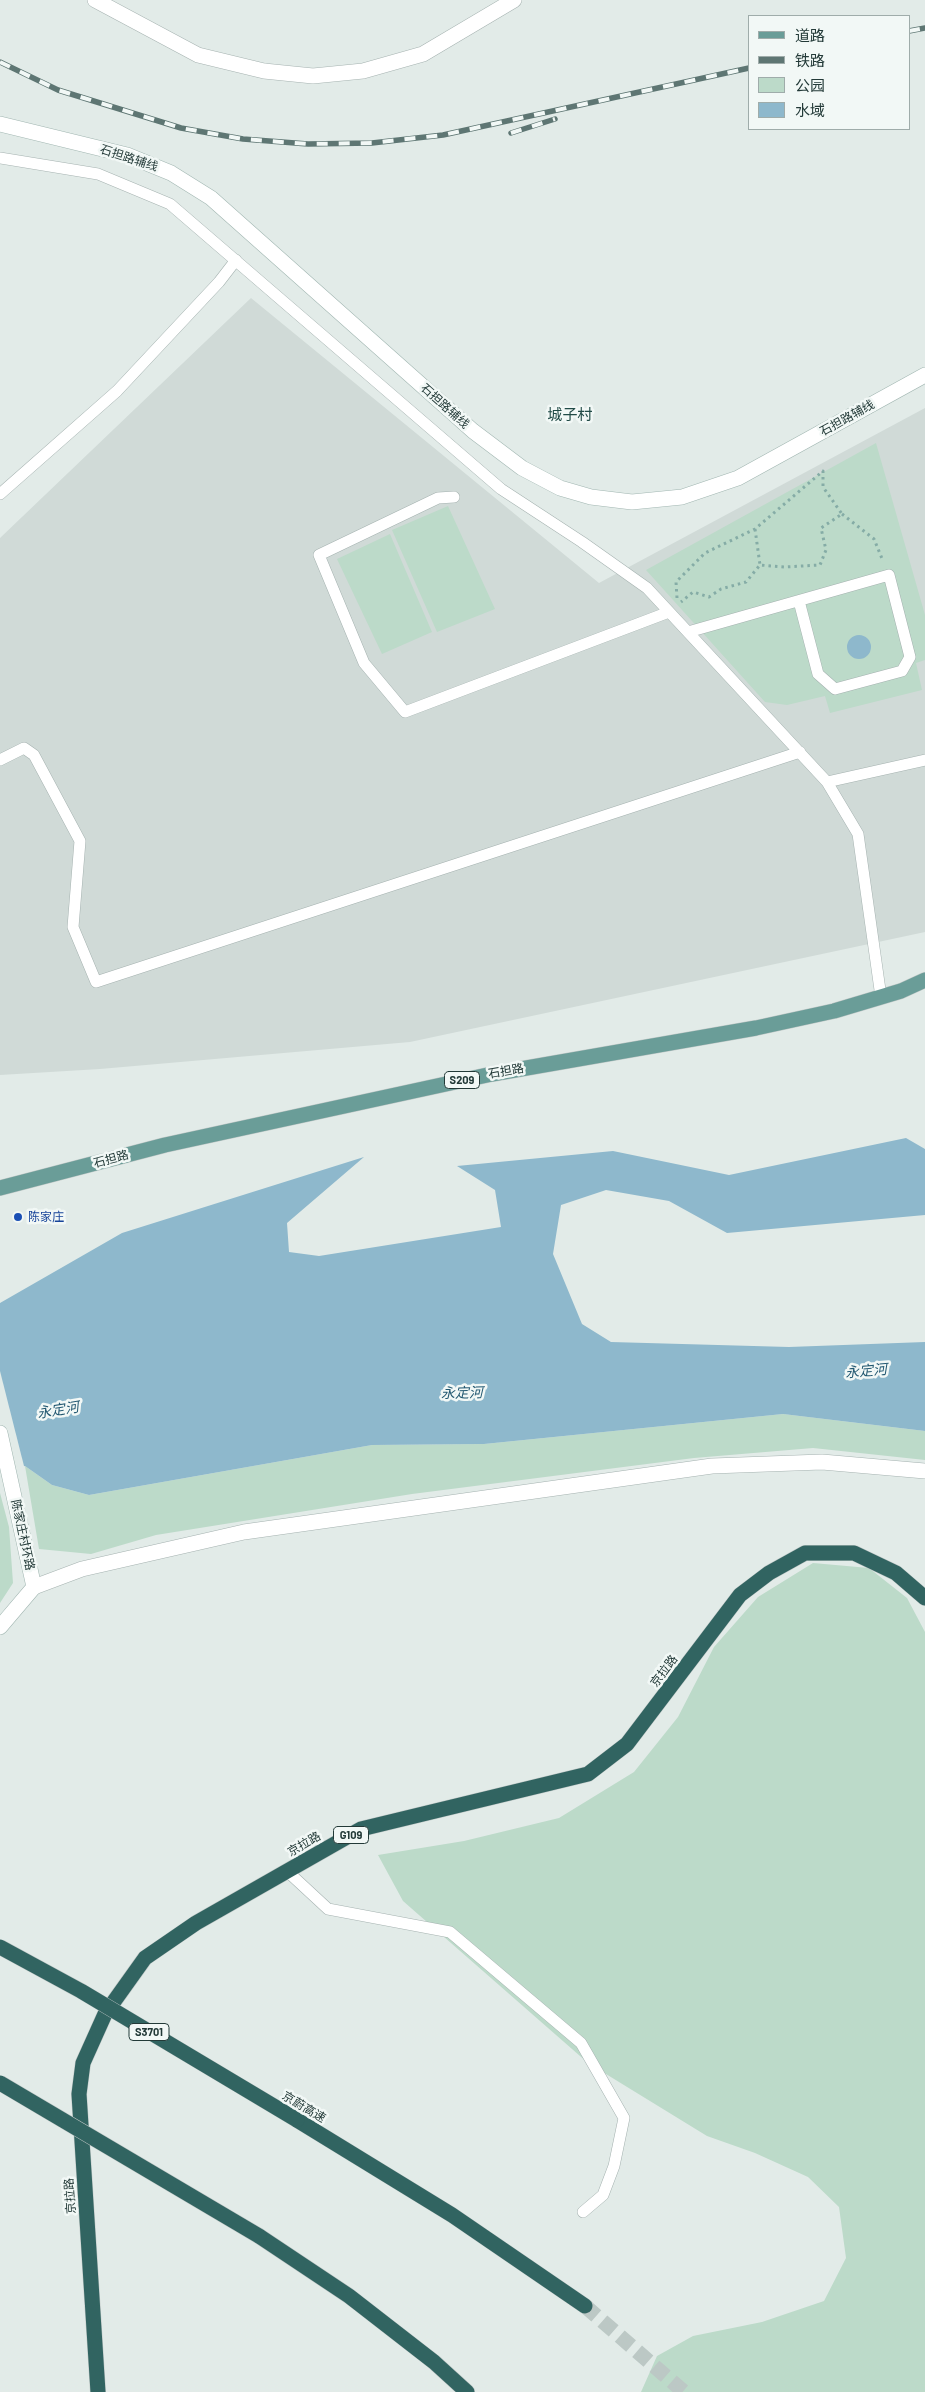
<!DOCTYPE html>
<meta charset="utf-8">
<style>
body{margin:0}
#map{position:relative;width:925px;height:2392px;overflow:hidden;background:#e2ebe8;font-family:Barlow,"Noto Sans SC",sans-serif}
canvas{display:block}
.legend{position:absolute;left:748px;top:15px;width:162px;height:115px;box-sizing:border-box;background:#f2f8f6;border:1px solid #9facaa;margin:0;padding:6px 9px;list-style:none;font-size:15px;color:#233a38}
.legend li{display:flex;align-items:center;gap:10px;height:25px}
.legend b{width:25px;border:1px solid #9facaa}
</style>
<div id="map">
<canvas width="925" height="2392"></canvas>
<ul class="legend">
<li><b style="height:6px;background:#6a9d98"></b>道路</li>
<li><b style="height:6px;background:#5e7673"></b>铁路</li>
<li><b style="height:14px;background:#bcdac9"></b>公园</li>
<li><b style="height:14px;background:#8eb8cc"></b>水域</li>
</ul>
</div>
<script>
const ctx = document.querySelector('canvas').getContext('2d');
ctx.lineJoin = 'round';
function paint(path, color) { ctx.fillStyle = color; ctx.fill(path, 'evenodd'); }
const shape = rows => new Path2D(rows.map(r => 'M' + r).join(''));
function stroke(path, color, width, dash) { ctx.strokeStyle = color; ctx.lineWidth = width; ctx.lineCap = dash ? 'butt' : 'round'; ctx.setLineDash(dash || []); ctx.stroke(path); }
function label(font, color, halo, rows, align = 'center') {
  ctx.font = font + ' Barlow,"Noto Sans SC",sans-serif'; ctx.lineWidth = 5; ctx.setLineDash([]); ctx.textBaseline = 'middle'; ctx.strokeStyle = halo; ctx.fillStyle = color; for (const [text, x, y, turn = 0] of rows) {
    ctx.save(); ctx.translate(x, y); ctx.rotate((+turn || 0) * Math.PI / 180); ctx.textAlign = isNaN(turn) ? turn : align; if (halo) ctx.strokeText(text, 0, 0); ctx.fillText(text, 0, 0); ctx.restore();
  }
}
const built = shape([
 [251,298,599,583,925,408,925,932,410,1042,100,1069,0,1075,0,538]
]);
const green = shape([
 [876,443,925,615,925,660,916,663,922,690,830,713,825,696,787,705,765,702,646,570],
 [448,506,495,609,437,632,392,530],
 [390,534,432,632,382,654,337,559],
 [783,1414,925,1431,925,1460,813,1448,694,1458,412,1494,156,1535,91,1554,39,1549,25,1466,52,1485,89,1495,372,1445,484,1444],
 [0,1493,9,1527,13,1583,0,1603],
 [813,1563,869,1568,907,1598,925,1632,925,2392,641,2392,657,2356,693,2336,762,2322,824,2301,846,2258,839,2207,808,2177,755,2153,707,2136,588,2063,403,1901,378,1855,464,1841,559,1818,634,1772,678,1717,714,1647,758,1597]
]);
const water = shape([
 '847 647a12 12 0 1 1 24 0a12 12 0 1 1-24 0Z',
 [906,1138,925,1149,925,1215,727,1233,669,1201,606,1190,561,1205,553,1254,582,1324,611,1342,789,1347,925,1342,925,1431,783,1414,484,1444,372,1445,89,1495,52,1485,25,1466,0,1471,0,1303,122,1233,364,1157,287,1223,289,1252,319,1256,501,1227,495,1190,457,1166,613,1151,729,1175]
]);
const pier = shape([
 [0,1371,25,1470,0,1473]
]);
const highwayTunnel = shape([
 [585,2306,684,2392]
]);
const path = shape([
 [842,514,874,539,883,561],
 [755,529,760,565],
 [677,598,676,582,705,553,755,529,823,471,823,487,842,514,821,528,826,550,820,565,784,567,760,565,746,582,721,589,709,597,693,592,681,602]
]);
const lane = shape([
 [0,158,98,174,170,204,501,489,582,542,647,588,827,782,858,834,881,997],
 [0,494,117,391,219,282,236,260],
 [454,497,438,498,319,555,364,663,405,712,669,612],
 [688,632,889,575,910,657,902,671,835,689,818,674,799,601],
 [0,760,24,748,34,755,80,841,73,927,96,982,800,752],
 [827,782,925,760],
 [287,1871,328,1909,450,1932,581,2043,624,2118,614,2166,603,2195,583,2212]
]);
const street = shape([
 [95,0,198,55,264,71,313,76,363,71,423,54,514,0],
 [34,1587,82,1569,244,1532,712,1466,822,1462,925,1471]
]);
const secondary = shape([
 [0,124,127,155,171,173,211,198,473,431,522,468,560,488,591,497,632,502,682,497,738,478,925,375],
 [0,1433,34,1587,0,1627]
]);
const primary = shape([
 [0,1188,165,1145,492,1074,756,1028,834,1011,901,991,925,980]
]);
const highway = shape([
 [297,2120,452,2215,585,2306],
 [259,2236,349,2296,434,2362,467,2392],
 [98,2392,79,2094,83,2063,105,2014,145,1958,196,1923,361,1829,588,1774,627,1744,740,1595,769,1573,805,1553,854,1553,896,1573,925,1598]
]);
const rail = shape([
 [909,31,925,28],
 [0,62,58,90,181,128,243,139,308,144,372,143,443,135,749,68],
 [511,133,555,119]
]);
const highwayBridge = shape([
 [0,1947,81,1991,297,2120],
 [0,2083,259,2236]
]);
const markers = [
 [18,1217,5,"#1a4fb4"]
];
const shields = [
 [462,1080,35],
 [351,1835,35],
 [149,2032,40]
];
const shieldNames = [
 ["S209",462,1080],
 ["G109",351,1835],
 ["S3701",149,2032]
];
const streetNames = [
 ["石担路辅线",129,158,18],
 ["石担路辅线",445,406,42],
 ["石担路辅线",847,418,-29],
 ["石担路",506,1071,-10],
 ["石担路",111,1159,-15],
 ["陈家庄村环路",23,1535,78],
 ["京拉路",664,1671,-53],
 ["京拉路",304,1844,-30],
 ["京蔚高速",304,2107,31],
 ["京拉路",70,2196,-94]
];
const transitNames = [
 ["陈家庄",28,1217]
];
const waterNames = [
 ["永定河",866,1371,-5],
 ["永定河",462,1393,-1],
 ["永定河",58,1410,-9]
];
const quarterNames = [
 ["城子村",570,415]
];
paint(built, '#d0dad7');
paint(green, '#bcdac9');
paint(water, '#8eb8cc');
paint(pier, '#e2ebe8');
stroke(highwayTunnel, '#bcc8c5', 15, [15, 8]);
stroke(lane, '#a5b2b0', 12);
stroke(street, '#a5b2b0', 16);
stroke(secondary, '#a1b6b1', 16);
stroke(primary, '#c1c8c7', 16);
stroke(highway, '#c1c8c7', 16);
stroke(path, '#85aca6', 3, [2.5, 4]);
stroke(lane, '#fff', 11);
stroke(street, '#fff', 15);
stroke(secondary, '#fff', 15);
stroke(primary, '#6a9d98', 15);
stroke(highway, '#316461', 15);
stroke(rail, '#5e7673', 5.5);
stroke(rail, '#f2f8f6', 4, [11]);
stroke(highwayBridge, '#c1c8c7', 16, []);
stroke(highwayBridge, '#316461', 15);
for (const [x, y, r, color] of markers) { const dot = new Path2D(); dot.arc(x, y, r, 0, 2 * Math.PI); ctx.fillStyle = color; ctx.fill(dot); stroke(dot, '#f2f8f6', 2); }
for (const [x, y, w] of shields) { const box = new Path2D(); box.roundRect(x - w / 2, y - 8.5, w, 17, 4); ctx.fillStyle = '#f2f8f6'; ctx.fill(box); stroke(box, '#233a38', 1); }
label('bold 11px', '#233a38', null, shieldNames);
label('12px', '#233a38', '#f2f8f6', streetNames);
label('12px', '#164399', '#f2f8f6', transitNames, 'left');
label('italic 14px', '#225871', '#f2f8f6', waterNames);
label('15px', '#214b47', '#f2f8f6', quarterNames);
</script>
